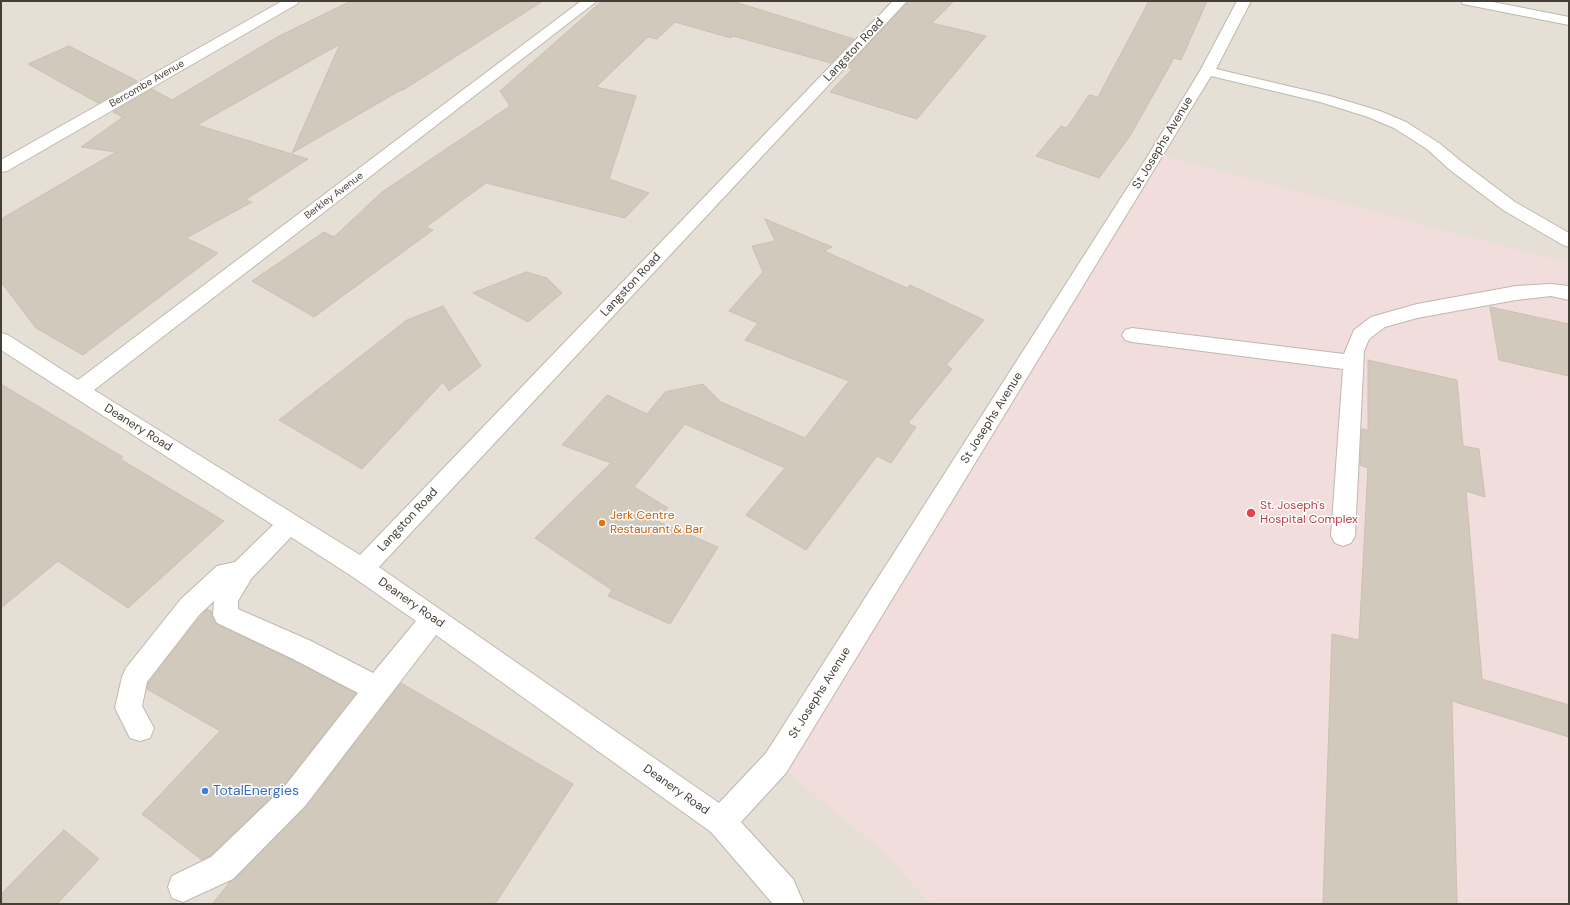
<!DOCTYPE html>
<style>
body{margin:0}
#map{position:relative;width:1570px;height:905px;overflow:hidden;background:#f2eee7;font-family:"DM Sans",sans-serif}
canvas{display:block}
.frame{position:absolute;inset:0;border:2px solid #443e37;pointer-events:none}
</style>
<div id="map">
<canvas width="1570" height="905"></canvas>
<div class="frame"></div>
</div>
<script>
const ctx = document.querySelector('canvas').getContext('2d');
ctx.lineJoin = 'round';
function paint(path, color) { ctx.fillStyle = color; ctx.fill(path, 'evenodd'); }
const shape = rows => new Path2D(rows.map(r => 'M' + r).join(''));
function stroke(path, color, width, dash) { ctx.strokeStyle = color; ctx.lineWidth = width; ctx.lineCap = dash ? 'butt' : 'round'; ctx.setLineDash(dash || []); ctx.stroke(path); }
function label(font, color, halo, rows, align = 'center') {
  ctx.font = font + ' "DM Sans",sans-serif'; ctx.lineWidth = 3; ctx.setLineDash([]); ctx.textBaseline = 'middle'; ctx.strokeStyle = halo; ctx.fillStyle = color; for (const [text, x, y, turn = 0] of rows) {
    ctx.save(); ctx.translate(x, y); ctx.rotate((+turn || 0) * Math.PI / 180); ctx.textAlign = isNaN(turn) ? turn : align; if (halo) ctx.strokeText(text, 0, 0); ctx.fillText(text, 0, 0); ctx.restore();
  }
}
const residential = shape([
 [1,1,1569,1,1569,904,1,904]
]);
const medical = shape([
 [1157,154,1569,263,1569,904,930,904,883,852,776,763]
]);
const building = shape([
 [351,1,543,1,403,90,401,90,292,153,340,44,197,125,308,159,245,200,252,202,186,238,218,253,83,355,36,328,1,282,1,219,116,152,81,147,123,117,113,112,152,89,172,100,279,36,351,1],
 [602,1,732,1,854,39,831,63,733,36,731,38,675,22,657,39,648,37,596,87,636,96,609,179,649,193,625,218,486,183,426,227,433,230,314,317,252,281,324,232,334,237,382,192,510,106,500,91,602,1],
 [908,1,954,1,932,23,986,36,917,119,830,92,852,69,847,67,908,1],
 [1149,1,1207,1,1181,60,1174,58,1130,136,1099,178,1036,156,1061,126,1067,128,1089,95,1098,97,1149,1],
 [69,46,137,81,98,103,28,64,69,46],
 [765,219,832,247,824,251,907,288,910,285,984,320,946,365,952,369,908,423,916,427,891,463,877,456,806,550,746,515,785,468,685,424,634,487,668,508,657,521,718,547,670,624,608,596,612,590,535,538,611,463,562,445,607,395,647,414,665,392,703,384,721,402,805,438,849,381,745,340,758,323,729,311,763,272,752,246,775,241,765,219],
 [526,272,547,278,562,293,528,322,473,293,526,272],
 [443,306,481,366,449,391,443,382,362,469,279,420,407,320,443,306],
 [1490,307,1569,324,1569,376,1499,360,1490,307],
 [1368,360,1457,380,1463,446,1479,449,1485,497,1466,491,1482,679,1569,705,1569,737,1452,701,1457,904,1323,904,1332,634,1359,640,1368,468,1360,465,1362,429,1368,430,1368,360],
 [1,384,123,457,120,459,224,521,128,608,58,561,1,608,1,384],
 [207,609,212,612,212,616,216,624,292,660,356,693,284,785,210,856,202,860,142,814,220,731,147,689,148,683,198,619,207,609],
 [401,683,573,784,495,904,212,904,230,882,234,880,306,807,401,683],
 [64,830,99,859,57,904,1,904,1,894,64,830]
]);
const minor = shape([
 [282,1,299,1,297,4,7,171,1,172,1,160,282,1],
 [581,1,597,1,94,390,360,555,893,1,907,1,379,567,719,803,766,753,1149,154,1200,71,1237,1,1251,1,1216,69,1330,96,1380,111,1406,122,1439,143,1462,162,1515,202,1569,233,1569,247,1563,245,1503,210,1450,170,1427,149,1394,128,1368,117,1320,102,1211,76,786,773,741,822,793,879,804,904,773,904,711,832,436,635,305,806,233,879,183,902,172,898,168,887,172,876,211,857,285,786,358,693,293,659,217,623,213,615,214,601,199,615,147,682,142,706,154,728,150,738,140,741,130,738,115,708,122,677,126,668,181,599,217,566,235,562,273,525,1,350,1,333,8,335,78,380,581,1],
 [291,537,353,577,416,621,373,673,311,641,238,609,238,601,251,579,291,537],
 [1461,1,1488,1,1569,17,1569,25,1468,5,1463,4,1461,1],
 [1551,284,1569,286,1569,300,1551,296,1516,300,1417,318,1385,327,1369,339,1364,351,1355,536,1351,543,1343,546,1335,543,1331,536,1343,369,1132,342,1125,340,1122,335,1125,330,1132,328,1344,354,1354,330,1371,317,1417,304,1516,286,1551,284]
]);
const markers = [
 [1251,513,5,"#e0444e"],
 [602,523,4,"#e8710a"],
 [205,791,4,"#3f7fe0"]
];
const farStreetnames = [
 ["Bercombe Avenue",147,84,-30],
 ["Berkley Avenue",334,196,-37]
];
const streetNames = [
 ["Langston Road",854,50,-47],
 ["St Josephs Avenue",1163,143,-59],
 ["Langston Road",631,285,-47],
 ["St Josephs Avenue",992,418,-58],
 ["Deanery Road",138,428,32],
 ["Langston Road",408,520,-47],
 ["Deanery Road",411,603,35],
 ["St Josephs Avenue",820,693,-58],
 ["Deanery Road",676,790,35]
];
const healthNames = [
 ["St. Joseph's",1260,506],
 ["Hospital Complex",1260,520]
];
const foodNames = [
 ["Jerk Centre",610,516],
 ["Restaurant & Bar",610,530]
];
const nearShopnames = [
 ["TotalEnergies",213,791]
];
paint(residential, '#e5dfd6');
paint(medical, '#f1dddb');
paint(building, '#d2c9bd');
stroke(building, '#ccc0b1', 1);
stroke(minor, '#bfb8ad', 2);
paint(minor, '#fff');
for (const [x, y, r, color] of markers) { const dot = new Path2D(); dot.arc(x, y, r, 0, 2 * Math.PI); ctx.fillStyle = color; ctx.fill(dot); stroke(dot, '#fff', 1.5); }
label('10px', '#443e37', '#fff', farStreetnames);
label('12px', '#443e37', '#fff', streetNames);
label('12px', '#be3a42', '#fff', healthNames, 'left');
label('12px', '#c56008', '#fff', foodNames, 'left');
label('14px', '#366cbe', '#fff', nearShopnames, 'left');
</script>
